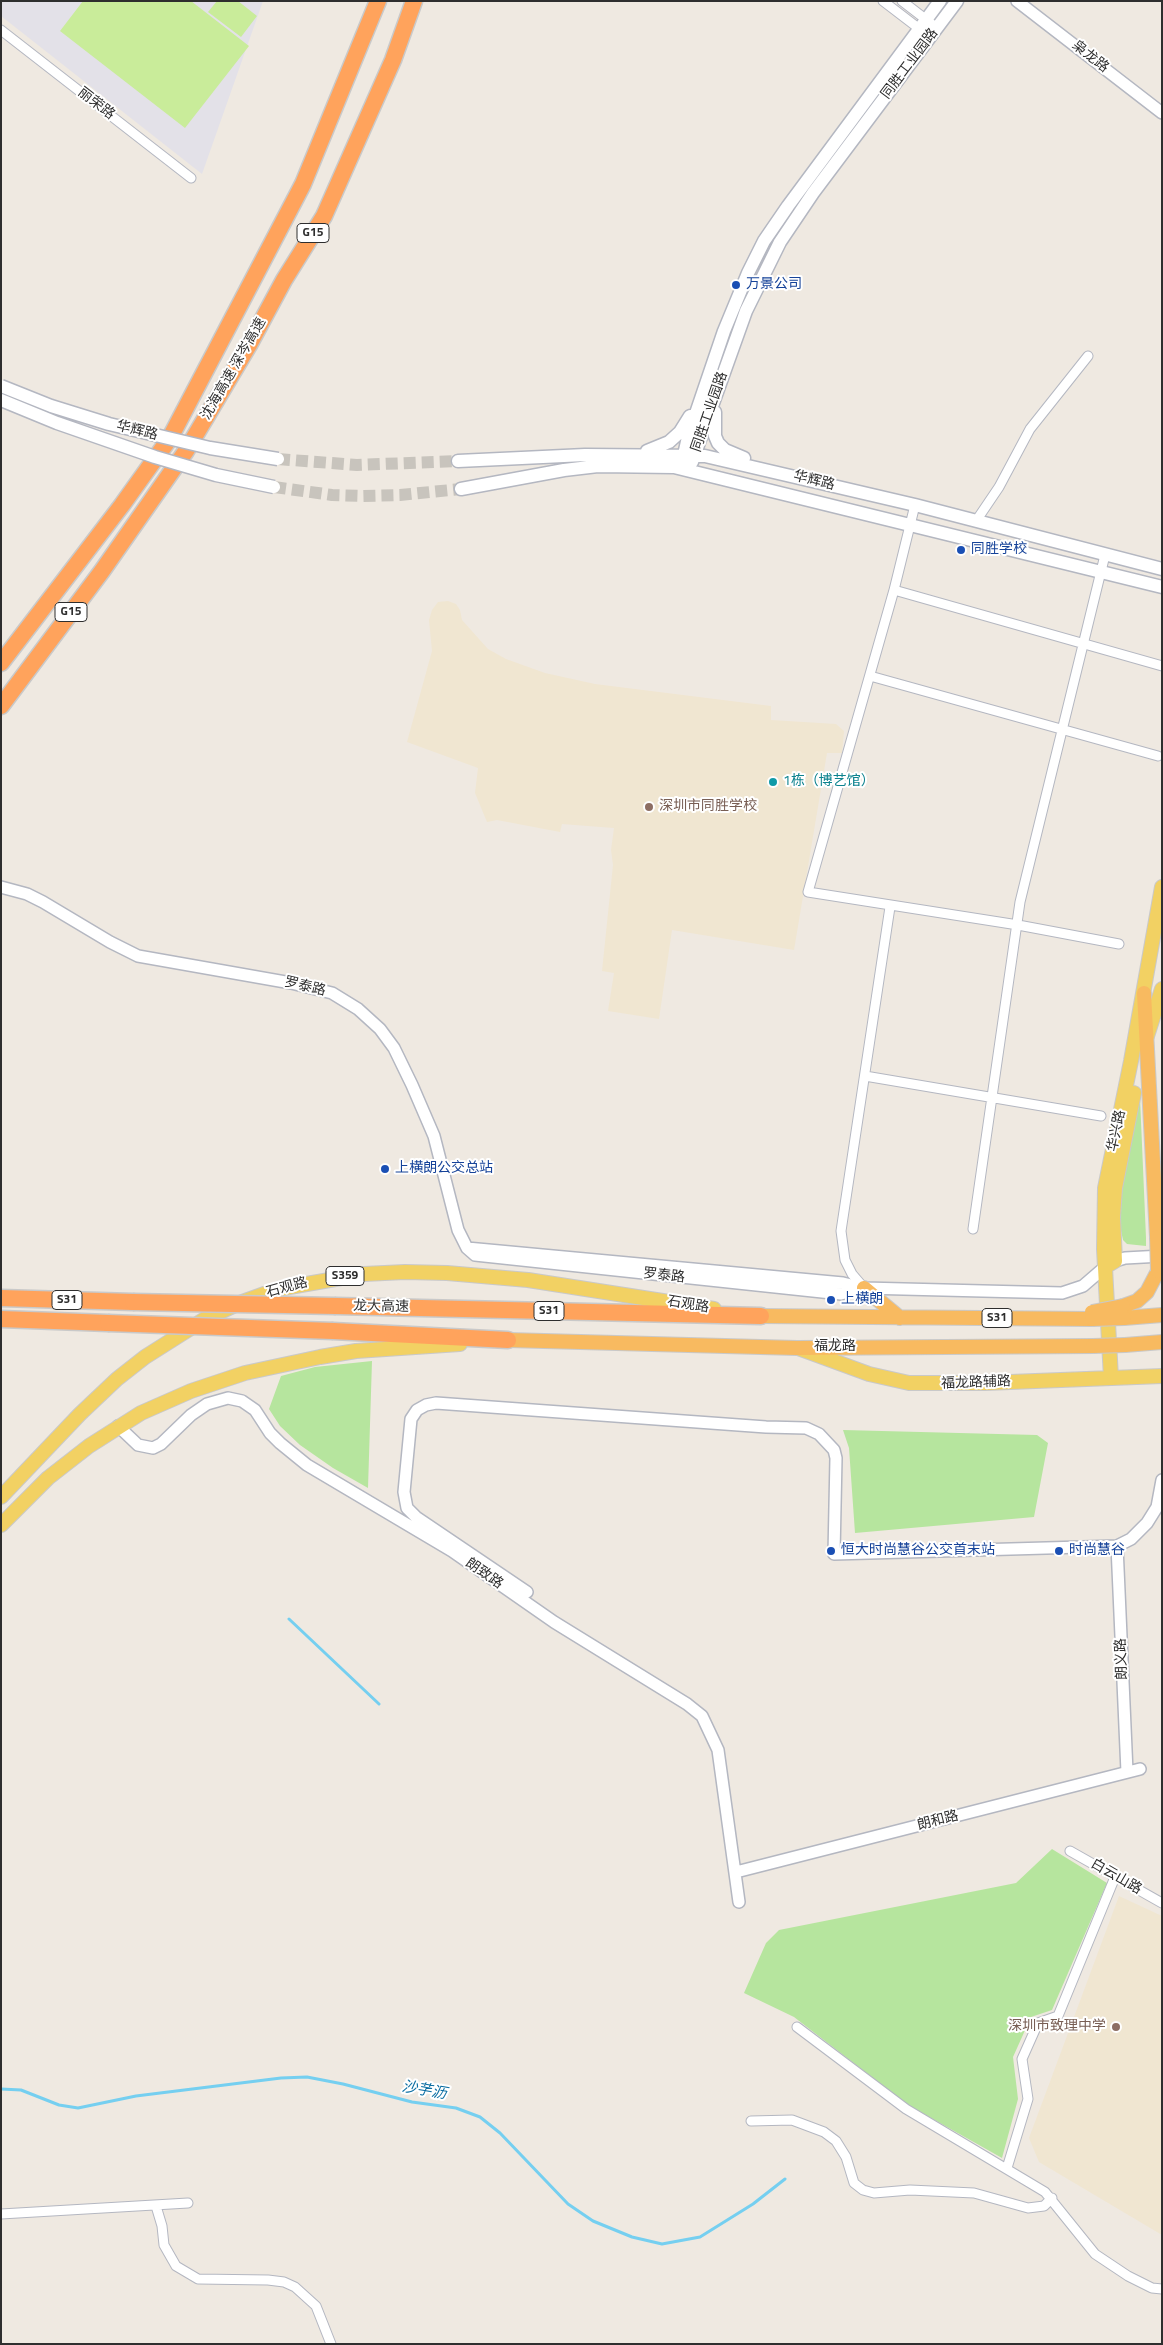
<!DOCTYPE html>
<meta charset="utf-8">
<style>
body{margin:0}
#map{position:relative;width:1163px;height:2345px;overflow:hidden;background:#efe9e1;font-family:"Titillium Web",sans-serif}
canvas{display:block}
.frame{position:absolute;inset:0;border:2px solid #2e2e2e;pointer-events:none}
</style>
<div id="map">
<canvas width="1163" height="2345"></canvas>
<div class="frame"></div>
</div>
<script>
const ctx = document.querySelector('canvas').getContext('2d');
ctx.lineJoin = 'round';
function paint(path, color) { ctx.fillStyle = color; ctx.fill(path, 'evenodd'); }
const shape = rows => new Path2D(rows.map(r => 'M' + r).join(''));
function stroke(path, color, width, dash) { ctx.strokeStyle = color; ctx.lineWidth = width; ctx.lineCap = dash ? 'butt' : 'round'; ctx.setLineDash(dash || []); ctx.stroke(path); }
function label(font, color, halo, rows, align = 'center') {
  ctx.font = font + ' "Titillium Web","Noto Sans SC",sans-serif'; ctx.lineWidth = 4; ctx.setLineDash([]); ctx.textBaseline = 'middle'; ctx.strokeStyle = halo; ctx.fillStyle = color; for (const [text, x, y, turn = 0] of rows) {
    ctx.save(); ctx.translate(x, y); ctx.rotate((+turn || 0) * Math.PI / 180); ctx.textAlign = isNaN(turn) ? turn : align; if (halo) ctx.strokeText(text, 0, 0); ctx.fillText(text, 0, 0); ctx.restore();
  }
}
const industrial = shape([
 [1,1,263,1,202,174,1,16]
]);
const education = shape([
 [448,601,456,604,460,610,462,620,488,649,506,659,545,673,595,684,771,706,771,720,836,724,844,731,842,753,827,753,794,950,672,930,659,1019,608,1011,614,973,602,971,613,865,611,850,614,828,562,824,560,832,497,820,487,822,475,793,478,768,407,742,432,651,429,620,432,610,438,602],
 [1119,1896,1162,1916,1162,2235,1039,2162,1029,2138]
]);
const green = shape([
 [1140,1098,1146,1238,1146,1246,1127,1244,1123,1240,1120,1226,1120,1199],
 [372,1361,368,1488,333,1468,300,1445,280,1426,269,1409,281,1376,315,1367],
 [843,1430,1037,1435,1048,1443,1034,1517,855,1533,849,1448],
 [1052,1849,1107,1883,1052,2010,1031,2017,1013,2057,1018,2099,1002,2158,908,2105,794,2017,744,1993,766,1943,779,1930,1016,1883]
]);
const pitch = shape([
 [83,1,191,1,249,46,185,128,60,31],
 [217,1,238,1,257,16,241,37,208,12]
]);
const stream = shape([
 [289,1619,379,1704],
 [1,2089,21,2090,59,2105,78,2108,136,2096,281,2078,307,2077,343,2084,412,2102,456,2108,480,2117,500,2133,568,2204,593,2221,632,2237,662,2244,700,2237,753,2204,785,2179]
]);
const secondaryTunnel = shape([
 [278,459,357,465,458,461],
 [274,487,332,495,363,496,400,495,461,489]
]);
const minor = shape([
 [883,1,930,37],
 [902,1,937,28],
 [1,30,191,178],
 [915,505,894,590,808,892,1018,925,1119,944],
 [976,521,999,487,1030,429,1088,356],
 [894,590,1162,666],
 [870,676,1158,756],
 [865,1076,1101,1116],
 [973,1229,1020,902,1105,555],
 [864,1288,852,1274,845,1260,841,1231,890,907],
 [1070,1851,1162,1903],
 [797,2027,906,2109,1045,2192,1095,2254,1128,2276,1152,2288,1162,2289],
 [751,2121,792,2120,824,2132,836,2141,846,2157,854,2183,863,2190,874,2193,910,2190,974,2193,1028,2208,1044,2206,1052,2198],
 [1007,2168,1028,2099,1022,2059,1038,2023,1058,2016,1115,1877],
 [156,2206,162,2226,164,2245,176,2266,198,2279,268,2280,284,2282,295,2287,316,2306,331,2344],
 [1,2214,188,2203]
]);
const tertiary = shape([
 [1017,1,1162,113],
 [1,887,27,894,43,902,110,942,138,956,291,983,332,993,358,1009,380,1029,394,1048,412,1085,434,1136,458,1230,467,1248,475,1255,841,1294,864,1288],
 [467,1248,843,1283,864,1288,1062,1293,1083,1286,1105,1267],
 [1115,1261,1125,1258,1162,1256],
 [118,1426,138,1445,153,1448,161,1444,191,1415,207,1404,228,1398,242,1401,255,1410,270,1433,280,1443,307,1465,452,1551,554,1622,687,1704,702,1716,718,1750,739,1902],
 [1117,1546,1127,1772],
 [527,1592,416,1517,407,1508,404,1492,411,1419,417,1410,426,1405,436,1403,766,1427,806,1428,819,1434,834,1450,836,1458,834,1554,1117,1546,1131,1539,1147,1523,1157,1507,1162,1480],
 [736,1872,1140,1769]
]);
const secondary = shape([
 [715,412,715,436,718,443,725,450,744,458],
 [647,451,669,442,680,432,690,416],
 [458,461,585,455,705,456,915,505,1162,569],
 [692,462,746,311,780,242,813,193,957,1],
 [685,463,684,455,688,437,724,331,748,273,764,241,788,206,940,1],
 [461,489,564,470,598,466,674,467,1162,587]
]);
const primary = shape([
 [1147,1036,1162,989],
 [1105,1267,1115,1261,1113,1217,1115,1188,1134,1093],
 [798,1348,869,1374,909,1383,985,1383,1162,1376],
 [1111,1378,1104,1249,1105,1188,1131,1061,1162,887],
 [1,1497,80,1414,117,1379,145,1357,205,1319,242,1302,278,1289,364,1274,405,1272,447,1273,528,1280,714,1309],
 [1,1525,48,1478,89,1446,141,1413,191,1391,245,1373,320,1357,356,1351,460,1344]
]);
const trunk = shape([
 [1144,993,1157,1237],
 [864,1288,900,1318],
 [1123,1306,1137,1301,1147,1292,1158,1271],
 [761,1316,1092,1319],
 [1124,1318,1162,1315],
 [508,1340,797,1348,1093,1346],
 [1125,1345,1162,1342]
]);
const motorway = shape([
 [1,663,122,505,170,438,303,184,378,1],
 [1,706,102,571,186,451,249,345,284,280,324,216,393,60,414,1],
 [1,1298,133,1302],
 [336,1306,761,1316],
 [1,1319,108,1323],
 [333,1331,508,1340]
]);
const secondaryBridge = shape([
 [1,386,51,406,109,424,210,448,278,459],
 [1,400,57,423,155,457,216,475,274,487]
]);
const trunkBridge = shape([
 [1157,1237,1158,1271],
 [1092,1312,1123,1306],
 [1092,1319,1124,1318],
 [1093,1346,1125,1345]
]);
const motorwayBridge = shape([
 [133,1302,336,1306],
 [108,1323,333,1331]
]);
const markers = [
 [736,285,5,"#1a4fb4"],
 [961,550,5,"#1a4fb4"],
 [773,782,5,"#0f9aa8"],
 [649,807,5,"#8d6e63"],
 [385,1169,5,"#1a4fb4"],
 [831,1300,5,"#1a4fb4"],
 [831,1551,5,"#1a4fb4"],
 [1059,1551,5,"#1a4fb4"],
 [1116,2027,5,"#8d6e63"]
];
const shields = [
 [313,233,32],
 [71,612,32],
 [345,1276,38],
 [67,1300,30],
 [549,1311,30],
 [997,1318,30]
];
const shieldNames = [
 ["G15",313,233],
 ["G15",71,612],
 ["S359",345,1276],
 ["S31",67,1300],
 ["S31",549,1311],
 ["S31",997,1318]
];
const streetNames = [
 ["枭龙路",1090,57,38],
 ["同胜工业园路",910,64,-53],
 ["丽荣路",96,104,38],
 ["沈海高速 深岑高速",234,369,-60],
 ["同胜工业园路",710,412,-71],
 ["华辉路",137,431,14],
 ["华辉路",814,481,14],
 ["罗泰路",305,987,13],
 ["华兴路",1117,1131,-78],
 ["罗泰路",664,1276,6],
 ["石观路",287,1288,-15],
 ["石观路",688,1305,9],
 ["龙大高速",381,1307,1],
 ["福龙路",835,1347],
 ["福龙路辅路",976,1383,-2],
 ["朗致路",484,1574,35],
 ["朗义路",1122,1659,-92],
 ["朗和路",938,1821,-14],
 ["白云山路",1116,1877,30]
];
const transitNames = [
 ["万景公司",746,285],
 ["同胜学校",971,550],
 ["上横朗公交总站",395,1169],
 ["上横朗",841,1300],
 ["恒大时尚慧谷公交首末站",841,1551],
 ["时尚慧谷",1069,1551]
];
const cultureNames = [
 ["1栋（博艺馆）",783,782]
];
const educationNames = [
 ["深圳市同胜学校",659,807],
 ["深圳市致理中学",1106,2027,"right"]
];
const waterNames = [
 ["沙芋沥",424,2091,10]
];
paint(industrial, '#e3e1e8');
paint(education, '#f0e6d1');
paint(green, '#b6e59e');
paint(pitch, '#c9ec9a');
stroke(stream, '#75cff0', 3);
stroke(secondaryTunnel, '#c8c4bd', 12, [12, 6]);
stroke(minor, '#b4b7c1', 11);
stroke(tertiary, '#b4b7c1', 14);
stroke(secondary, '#b4b7c1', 15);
stroke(primary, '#c9c9c9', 16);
stroke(trunk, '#c9c9c9', 16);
stroke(motorway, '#c9c9c9', 19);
stroke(minor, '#fff', 9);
stroke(tertiary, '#fff', 11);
stroke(secondary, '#fff', 12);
stroke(primary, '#f2d163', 14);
stroke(trunk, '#f8ba60', 14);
stroke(motorway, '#ffa35c', 16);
stroke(secondaryBridge, '#b4b7c1', 15, []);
stroke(trunkBridge, '#c9c9c9', 16, []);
stroke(motorwayBridge, '#c9c9c9', 19, []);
stroke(secondaryBridge, '#fff', 12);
stroke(trunkBridge, '#f8ba60', 14);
stroke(motorwayBridge, '#ffa35c', 16);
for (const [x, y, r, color] of markers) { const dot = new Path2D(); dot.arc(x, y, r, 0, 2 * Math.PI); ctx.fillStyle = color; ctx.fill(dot); stroke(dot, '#fff', 2); }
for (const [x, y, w] of shields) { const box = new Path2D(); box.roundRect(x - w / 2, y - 9.5, w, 19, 4); ctx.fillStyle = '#fff'; ctx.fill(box); stroke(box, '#2e2e2e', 1); }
label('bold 12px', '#2e2e2e', null, shieldNames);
label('14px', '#2e2e2e', '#fff', streetNames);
label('14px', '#164399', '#fff', transitNames, 'left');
label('14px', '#0d838f', '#fff', cultureNames, 'left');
label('14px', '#785e54', '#fff', educationNames, 'left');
label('italic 15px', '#0d6fa3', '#fff', waterNames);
</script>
